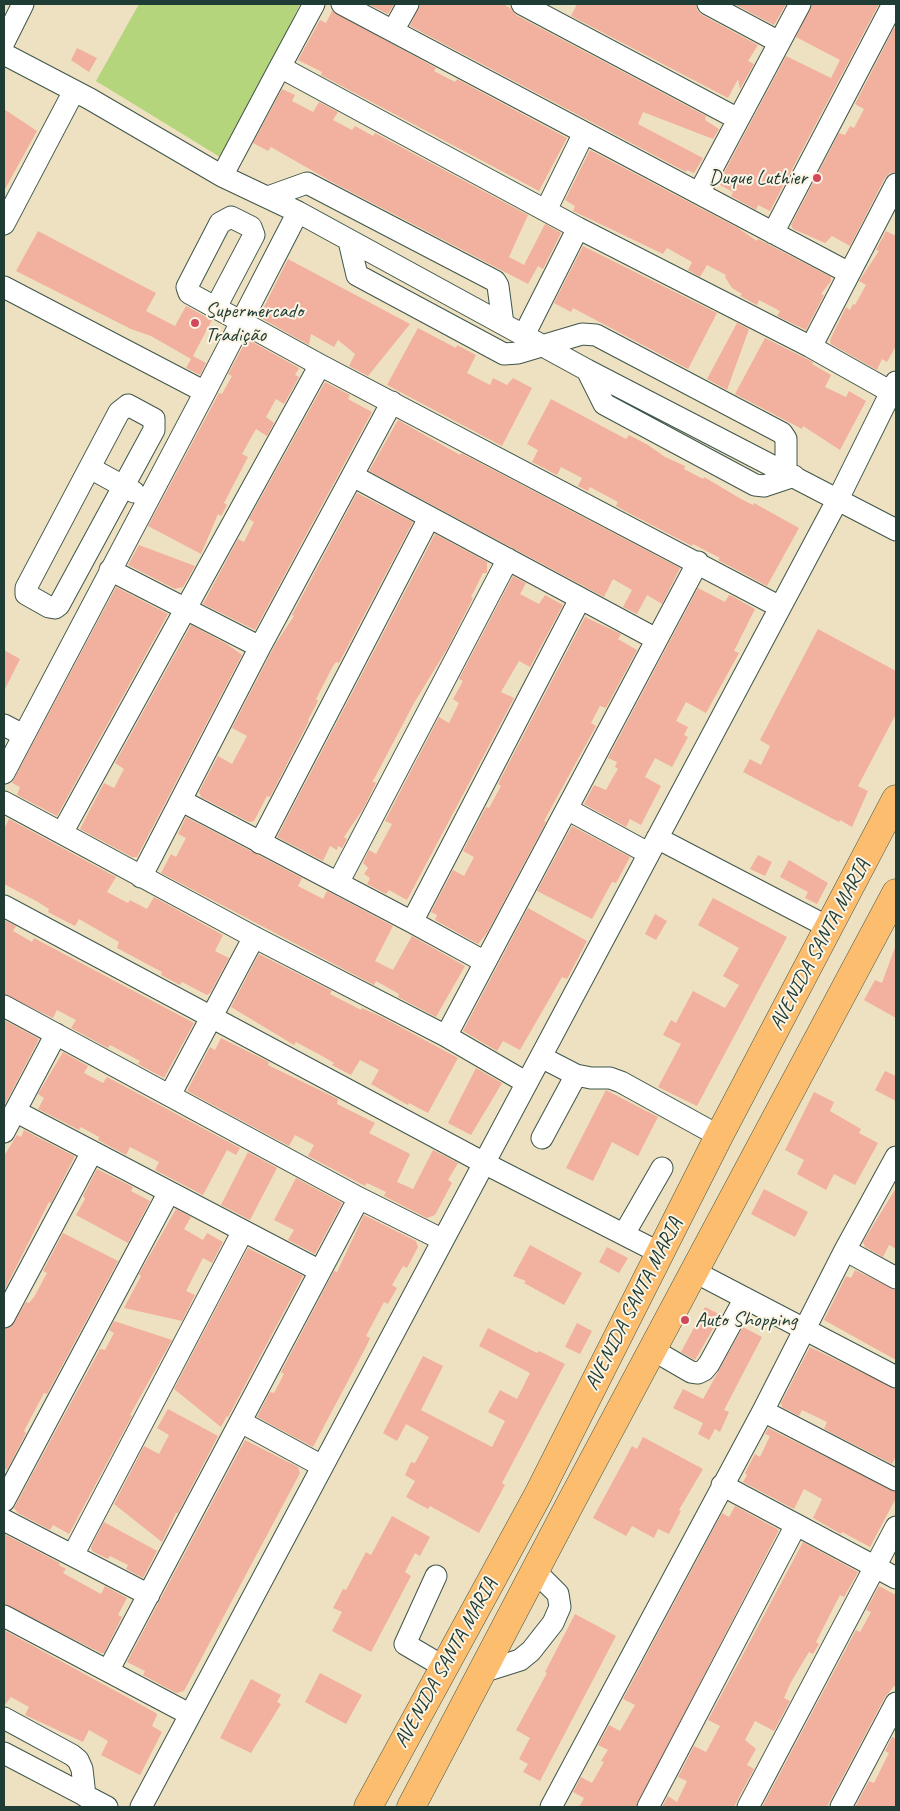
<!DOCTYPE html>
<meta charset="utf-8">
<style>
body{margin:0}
#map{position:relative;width:900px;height:1811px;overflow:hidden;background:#eee1c1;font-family:Caveat,sans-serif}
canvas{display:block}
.frame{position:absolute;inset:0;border:5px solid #1f3d34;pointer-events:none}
</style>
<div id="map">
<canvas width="900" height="1811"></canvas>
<div class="frame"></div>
</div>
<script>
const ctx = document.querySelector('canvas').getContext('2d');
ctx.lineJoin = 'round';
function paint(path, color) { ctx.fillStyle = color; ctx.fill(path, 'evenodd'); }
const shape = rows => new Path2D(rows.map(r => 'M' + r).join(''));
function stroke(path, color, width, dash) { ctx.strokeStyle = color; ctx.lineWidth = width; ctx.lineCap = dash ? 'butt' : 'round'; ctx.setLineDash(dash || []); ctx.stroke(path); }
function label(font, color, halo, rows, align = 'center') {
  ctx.font = font + ' Caveat,sans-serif'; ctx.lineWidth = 4; ctx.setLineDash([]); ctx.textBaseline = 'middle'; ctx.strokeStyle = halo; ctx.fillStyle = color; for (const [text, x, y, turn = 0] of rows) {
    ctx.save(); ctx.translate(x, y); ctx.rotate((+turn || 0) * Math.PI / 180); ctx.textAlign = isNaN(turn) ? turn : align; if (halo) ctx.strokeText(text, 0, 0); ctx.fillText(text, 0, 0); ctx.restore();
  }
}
const green = shape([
 [139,4,300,4,286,34,220,157,96,81]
]);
const building = shape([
 [368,4,394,4,388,14],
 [420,4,503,4,510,8,516,15,706,116,705,120,719,129,713,139,643,112,638,124,703,158,694,173,687,170,686,172,410,26],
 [577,4,696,4,697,10,702,15,758,45,748,61,754,64,740,89,738,79,728,98,571,16],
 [734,4,786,4,774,25],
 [812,4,879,4,770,211,758,205,756,210,731,196,733,192,718,184,786,56,831,78,840,60,796,37],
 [332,11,436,68,434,71,455,82,457,79,567,138,539,191,321,75,322,72,298,60,320,20,326,23],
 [894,28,896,29,896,172,890,173,885,178,850,246,832,236,825,243,793,229,791,225,839,133,845,135,850,126,854,128,864,109,855,104],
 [77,48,97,58,89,72,71,60],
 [282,89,295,95,292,101,313,112,319,102,338,112,333,120,352,130,355,126,373,136,375,133,528,215,509,257,524,265,545,224,561,233,543,269,538,266,528,284,332,182,271,147,268,151,253,143],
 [4,109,37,131,4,191],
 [590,150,738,228,757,241,758,239,831,277,831,281,821,294,824,295,806,330,777,316,780,311,759,300,757,305,740,296,742,294,732,288,725,277,726,275,707,265,700,277,688,270,692,262,667,248,663,254,573,211,575,206,565,200],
 [38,231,156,293,146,311,175,326,186,306,212,320,193,356,206,363,200,375,186,368,191,359,151,336,131,329,16,271],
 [886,231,896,236,896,346,887,362,882,359,877,370,831,344,830,340,846,307,850,310,853,304,855,305,866,285,859,281,879,251,876,250],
 [583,246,717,313,688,369,573,308,571,312,554,303],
 [288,259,410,324,368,376,349,366,355,354,338,340,334,347,311,334,309,345,259,317],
 [737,323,749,329,727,390,707,379],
 [418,328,456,348,457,345,476,355,467,373,490,385,493,378,507,385,513,378,532,388,502,446,387,385],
 [765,338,813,362,812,364,831,375,825,387,846,397,849,391,866,401,840,450,803,426,802,429,735,394],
 [247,339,299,368,295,375,299,377,284,404,276,399,266,417,274,423,267,436,256,429,242,454,248,457,224,503,227,505,221,516,218,514,201,554,148,526,219,393,222,394,232,376,228,374],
 [325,382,350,395,348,399,372,412,255,630,203,604,238,539,244,542,254,522,249,519],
 [551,399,626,439,629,435,648,445,665,457,685,466,684,469,703,479,704,477,741,499,753,505,754,503,799,528,767,586,718,560,720,558,693,544,692,546,625,511,616,506,618,502,590,487,588,491,578,486,582,478,561,467,557,475,532,462,538,450,527,444],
 [398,420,460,455,461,453,680,568,662,604,647,595,637,614,623,607,632,590,613,579,604,597,369,471],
 [357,493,413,522,339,663,336,662,333,666,316,699,318,701,308,720,309,721,270,797,267,796,254,821,249,822,201,797,199,792,218,756,232,764,247,736,232,728,276,643,294,616,292,615],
 [435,534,487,562,487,573,483,573,471,597,473,598,447,649,414,703,374,779,372,781,376,783,363,809,344,837,347,839,342,848,338,846,337,850,330,846,323,861,277,837],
 [139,545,195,566,183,587,175,589,128,565],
 [513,576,526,583,520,594,539,604,545,595,563,605,530,667,519,661,501,692,514,698,510,706,407,900,389,890,386,894,367,884,370,878,364,874,368,868,363,863,369,850,376,854,392,824,385,821,439,717,449,723,459,703,453,699,463,681,459,679],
 [116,587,168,614,57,816,17,795,20,787,12,783],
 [698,588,725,602,729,595,732,596,755,609,734,651,739,653,706,713,686,702,676,721,688,727,684,735,688,737,672,767,655,758,645,777,661,786,641,825,630,819,626,827,584,804,594,785,606,790,612,779,618,769,615,767,617,762,608,758],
 [585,617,621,634,618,639,637,650,606,708,600,706,591,723,596,726,544,821,546,822,487,933,478,944,435,920,437,915,431,912,453,870,464,876,474,857,463,851,486,807,489,808,501,786,498,784],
 [191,625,227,644,242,655,137,857,132,857,80,829,104,783,114,788,124,769,115,763],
 [818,629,896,671,896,714,858,786,868,791,852,827,840,820,839,822,743,772,750,759,761,765,770,746,760,740],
 [4,650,20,659,4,691],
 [186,817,302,878,298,886,323,899,327,891,393,926,375,961,393,970,412,936,465,966,436,1017,398,997,399,994,376,981,374,985,161,873,171,854,176,857,186,838,178,834],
 [9,819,116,877,107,892,128,903,130,900,147,909,154,897,223,935,215,951,229,958,210,993,207,995,182,982,180,985,161,975,162,972,117,948,119,942,79,919,75,926,67,922,48,912,49,909,38,902,4,884,4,829],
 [572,826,630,857,616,883,612,882,592,919,537,891],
 [758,855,772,862,765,876,750,869],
 [789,860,828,883,817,904,805,898,808,892,780,877],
 [713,898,787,937,697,1106,658,1087,681,1044,663,1035,671,1020,676,1023,693,991,725,1008,739,985,723,976,739,948,698,925],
 [528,908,587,941,567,979,562,977,520,1050,503,1041,497,1051,463,1031],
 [655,914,667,921,656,940,645,934],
 [4,920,16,926,13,931,32,942,34,938,194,1023,164,1078,138,1064,140,1061,110,1045,108,1048,71,1028,76,1020,57,1010,53,1018,4,994],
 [895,947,896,947,896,1018,864,1000,875,980,882,983],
 [259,954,332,991,330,994,361,1010,362,1008,382,1017,458,1058,428,1113,409,1103,408,1105,371,1084,379,1070,360,1060,351,1075,332,1065,334,1063,322,1056,296,1042,294,1045,231,1007],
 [4,1020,39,1039,4,1106],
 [221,1038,269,1062,268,1065,338,1099,337,1104,375,1123,369,1133,410,1154,397,1182,413,1189,433,1150,458,1163,448,1180,452,1183,435,1215,427,1218,384,1196,386,1192,367,1183,365,1186,308,1156,314,1145,295,1135,289,1146,187,1091,210,1047,215,1050],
 [63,1052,88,1066,84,1073,103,1083,107,1077,240,1148,236,1155,227,1150,203,1195,155,1170,159,1162,130,1147,126,1155,98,1140,99,1137,81,1127,79,1130,38,1109,44,1098,38,1094],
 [476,1068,502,1083,471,1135,448,1123],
 [885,1071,896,1076,896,1101,875,1090],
 [606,1090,658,1117,638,1156,612,1142,593,1181,566,1168],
 [814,1092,834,1102,830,1111,861,1129,859,1133,878,1143,855,1185,834,1174,826,1190,797,1174,804,1160,785,1150],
 [24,1130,74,1156,74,1158,51,1203,49,1202,4,1291,4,1156,17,1135,21,1137],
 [248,1152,277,1168,250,1220,221,1205],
 [97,1169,133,1187,131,1191,150,1201,128,1243,76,1215,85,1199,83,1196],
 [296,1178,342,1203,315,1254,288,1240,294,1230,274,1220],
 [896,1188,896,1249,889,1245,883,1257,865,1247,863,1242],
 [764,1189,808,1212,795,1237,751,1214],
 [176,1209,191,1217,184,1229,203,1240,207,1233,223,1242,212,1263,203,1258,186,1291,195,1295,182,1321,124,1308,141,1276,139,1274],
 [364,1215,416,1241,418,1247,407,1268,403,1266,392,1285,397,1288,388,1304,384,1302,366,1336,370,1338,367,1345,313,1447,257,1417,270,1392,274,1393,284,1374,281,1372,334,1271,337,1272],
 [63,1233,118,1261,47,1394,44,1393,24,1431,26,1433,7,1470,4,1468,4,1329,11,1327,26,1302,29,1303,34,1297,47,1273,43,1271],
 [530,1245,582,1273,564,1305,524,1283,526,1281,513,1276],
 [607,1247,628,1258,619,1273,599,1262],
 [248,1248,303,1276,228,1417,227,1416,221,1427,174,1389],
 [855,1270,896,1290,896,1360,824,1320,846,1276,851,1278],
 [705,1307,721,1315,695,1360,681,1352],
 [114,1321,172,1340,130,1415,132,1416,69,1534,53,1525,50,1530,18,1513,14,1508,100,1349,105,1350,114,1333,109,1330],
 [577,1323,592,1331,580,1354,565,1347],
 [743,1327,762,1337,724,1410,729,1412,720,1432,715,1429,709,1440,698,1434,703,1423,673,1408,683,1389,703,1399],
 [488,1328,537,1353,539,1351,565,1364,502,1483,505,1485,479,1533,430,1506,428,1509,406,1497,415,1481,405,1475,411,1462,415,1463,429,1437,406,1424,397,1441,383,1433,423,1356,443,1366,421,1410,492,1447,505,1421,488,1412,500,1390,517,1399,530,1373,479,1346],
 [810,1347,896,1389,896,1456,892,1464,824,1429,827,1422,802,1410,799,1416,782,1407,781,1403],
 [168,1409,218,1436,178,1513,176,1513,162,1542,114,1504,144,1446,159,1454,169,1435,157,1428],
 [768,1428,896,1492,896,1498,870,1547,842,1532,841,1534,813,1518,822,1499,804,1489,794,1509,743,1482,747,1475,745,1473,755,1454,760,1457,770,1436,765,1434],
 [643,1437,703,1469,679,1510,681,1511,669,1534,658,1529,654,1538,632,1526,626,1536,593,1518,632,1446,637,1449],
 [245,1440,298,1467,300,1473,184,1691,176,1693,143,1675,145,1671,127,1662],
 [735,1506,779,1530,636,1807,579,1807,584,1798,573,1792,581,1777,592,1783,604,1762,601,1761,608,1750,598,1745,609,1725,620,1731,635,1705,623,1699,722,1513,729,1517],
 [392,1516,430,1537,420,1556,415,1553,405,1572,411,1576,371,1652,332,1631,342,1612,333,1608,343,1589,346,1590,366,1552,371,1555],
 [104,1522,157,1551,143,1578,126,1569,128,1565,110,1556,108,1559,92,1551,91,1547],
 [4,1534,60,1563,59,1565,66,1569,63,1573,101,1594,105,1586,127,1598,118,1615,122,1617,104,1653,101,1653,4,1604],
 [803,1542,858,1572,844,1597,840,1595,816,1642,819,1644,813,1654,809,1652,791,1682,784,1698,790,1701,774,1731,755,1721,745,1740,756,1749,747,1765,754,1769,739,1797,734,1807,662,1807,668,1796,677,1802,687,1781,678,1777,694,1746,706,1752,720,1726,708,1720],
 [879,1586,896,1595,896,1684,885,1697,827,1807,762,1807,856,1630,860,1632,871,1612,866,1610],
 [575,1614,616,1636,540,1781,523,1772,528,1764,519,1759,530,1738,516,1730,547,1673,545,1672],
 [4,1630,156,1713,157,1715,152,1726,162,1732,140,1775,101,1755,108,1741,89,1730,83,1742,25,1715,29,1707,11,1697,4,1706],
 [320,1673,362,1695,346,1724,305,1702],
 [251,1679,281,1695,277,1702,281,1704,251,1753,220,1738],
 [892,1737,896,1739,896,1807,855,1807,869,1781,874,1783,889,1753,885,1751]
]);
const minor = shape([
 [342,4,849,273],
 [522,4,738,119],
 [708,4,779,42],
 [393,31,408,4],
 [4,42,23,4],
 [4,54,90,99,222,176,298,212,587,370,896,530],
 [280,67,314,4],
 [222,176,280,67,578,228,811,347],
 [699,193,800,4],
 [268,197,307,183,495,281,498,286,503,324],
 [546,210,584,133],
 [4,224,74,91],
 [773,233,893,4],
 [349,241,357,275,504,354,518,353,582,334,596,335,782,433,786,439,786,471],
 [4,287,205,392],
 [216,307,254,235,251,227,231,217,220,223,190,281,187,287,189,293,320,365,780,607],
 [524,335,578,228],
 [587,370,604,404,755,485,764,486,794,476],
 [891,392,811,347,896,184],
 [128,405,154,419,154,430,59,605,55,608,49,607,26,594,26,588,119,412,128,405],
 [90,468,134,492],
 [353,476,656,639],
 [110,570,260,647],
 [4,725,23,735],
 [4,773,205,392,298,212],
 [182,801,412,922,485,962],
 [4,802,254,937,446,1036,527,1083],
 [567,809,648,853],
 [62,833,320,365],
 [657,838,828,927],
 [260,843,429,518],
 [141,877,260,647,392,402],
 [338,883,508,559],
 [4,906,484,1163,660,1253],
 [412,922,580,599],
 [4,1006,359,1198,443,1240],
 [446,1036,698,562],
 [541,1057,576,1075,591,1078,610,1078,621,1082,719,1136],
 [170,1095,254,937],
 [15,1111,320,1271],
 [4,1132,56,1034],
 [542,1138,576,1075],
 [624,1234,662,1168],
 [845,1250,896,1278],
 [695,1272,896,1377],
 [4,1317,92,1152],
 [653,1350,691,1372,698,1373,704,1370,709,1364,745,1298],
 [763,1411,896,1480],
 [241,1422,322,1466],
 [722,1485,896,1578],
 [4,1501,169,1192],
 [4,1520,149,1595],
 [73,1555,243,1231],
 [436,1576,405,1644,444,1667],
 [4,1616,189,1714],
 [108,1671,359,1198],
 [482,1672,520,1660,531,1651,553,1623,560,1607,558,1594,535,1571],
 [4,1718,72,1755,78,1760,82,1769,85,1796],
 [4,1753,107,1807],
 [141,1807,838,499,896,382],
 [551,1807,763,1411,845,1250,896,1157],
 [648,1807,796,1525],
 [748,1807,896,1527],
 [841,1807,896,1703]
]);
const major = shape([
 [368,1807,538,1495,719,1136,896,799],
 [411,1807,570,1504,896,893]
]);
const markers = [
 [817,178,5,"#d1495b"],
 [195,323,5,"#d1495b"],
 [685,1320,5,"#d1495b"]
];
const poiNames = [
 ["Duque Luthier",807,178,"right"],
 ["Supermercado",205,311],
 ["Tradição",205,335],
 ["Auto Shopping",695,1320]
];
const streetNames = [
 ["AVENIDA SANTA MARIA",820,945,-62],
 ["AVENIDA SANTA MARIA",634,1304,-63],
 ["AVENIDA SANTA MARIA",446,1663,-61]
];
paint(green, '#b4d57c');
paint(building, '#f2b09f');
stroke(minor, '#3e5649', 23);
stroke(major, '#3e5649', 29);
stroke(minor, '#fff', 21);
stroke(major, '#fcbd6f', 28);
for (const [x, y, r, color] of markers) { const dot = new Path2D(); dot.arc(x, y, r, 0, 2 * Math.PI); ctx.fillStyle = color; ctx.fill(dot); stroke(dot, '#fcf5e5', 2); }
label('21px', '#1f3d34', '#fcf5e5', poiNames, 'left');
label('21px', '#1f3d34', '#fcf5e5', streetNames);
</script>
